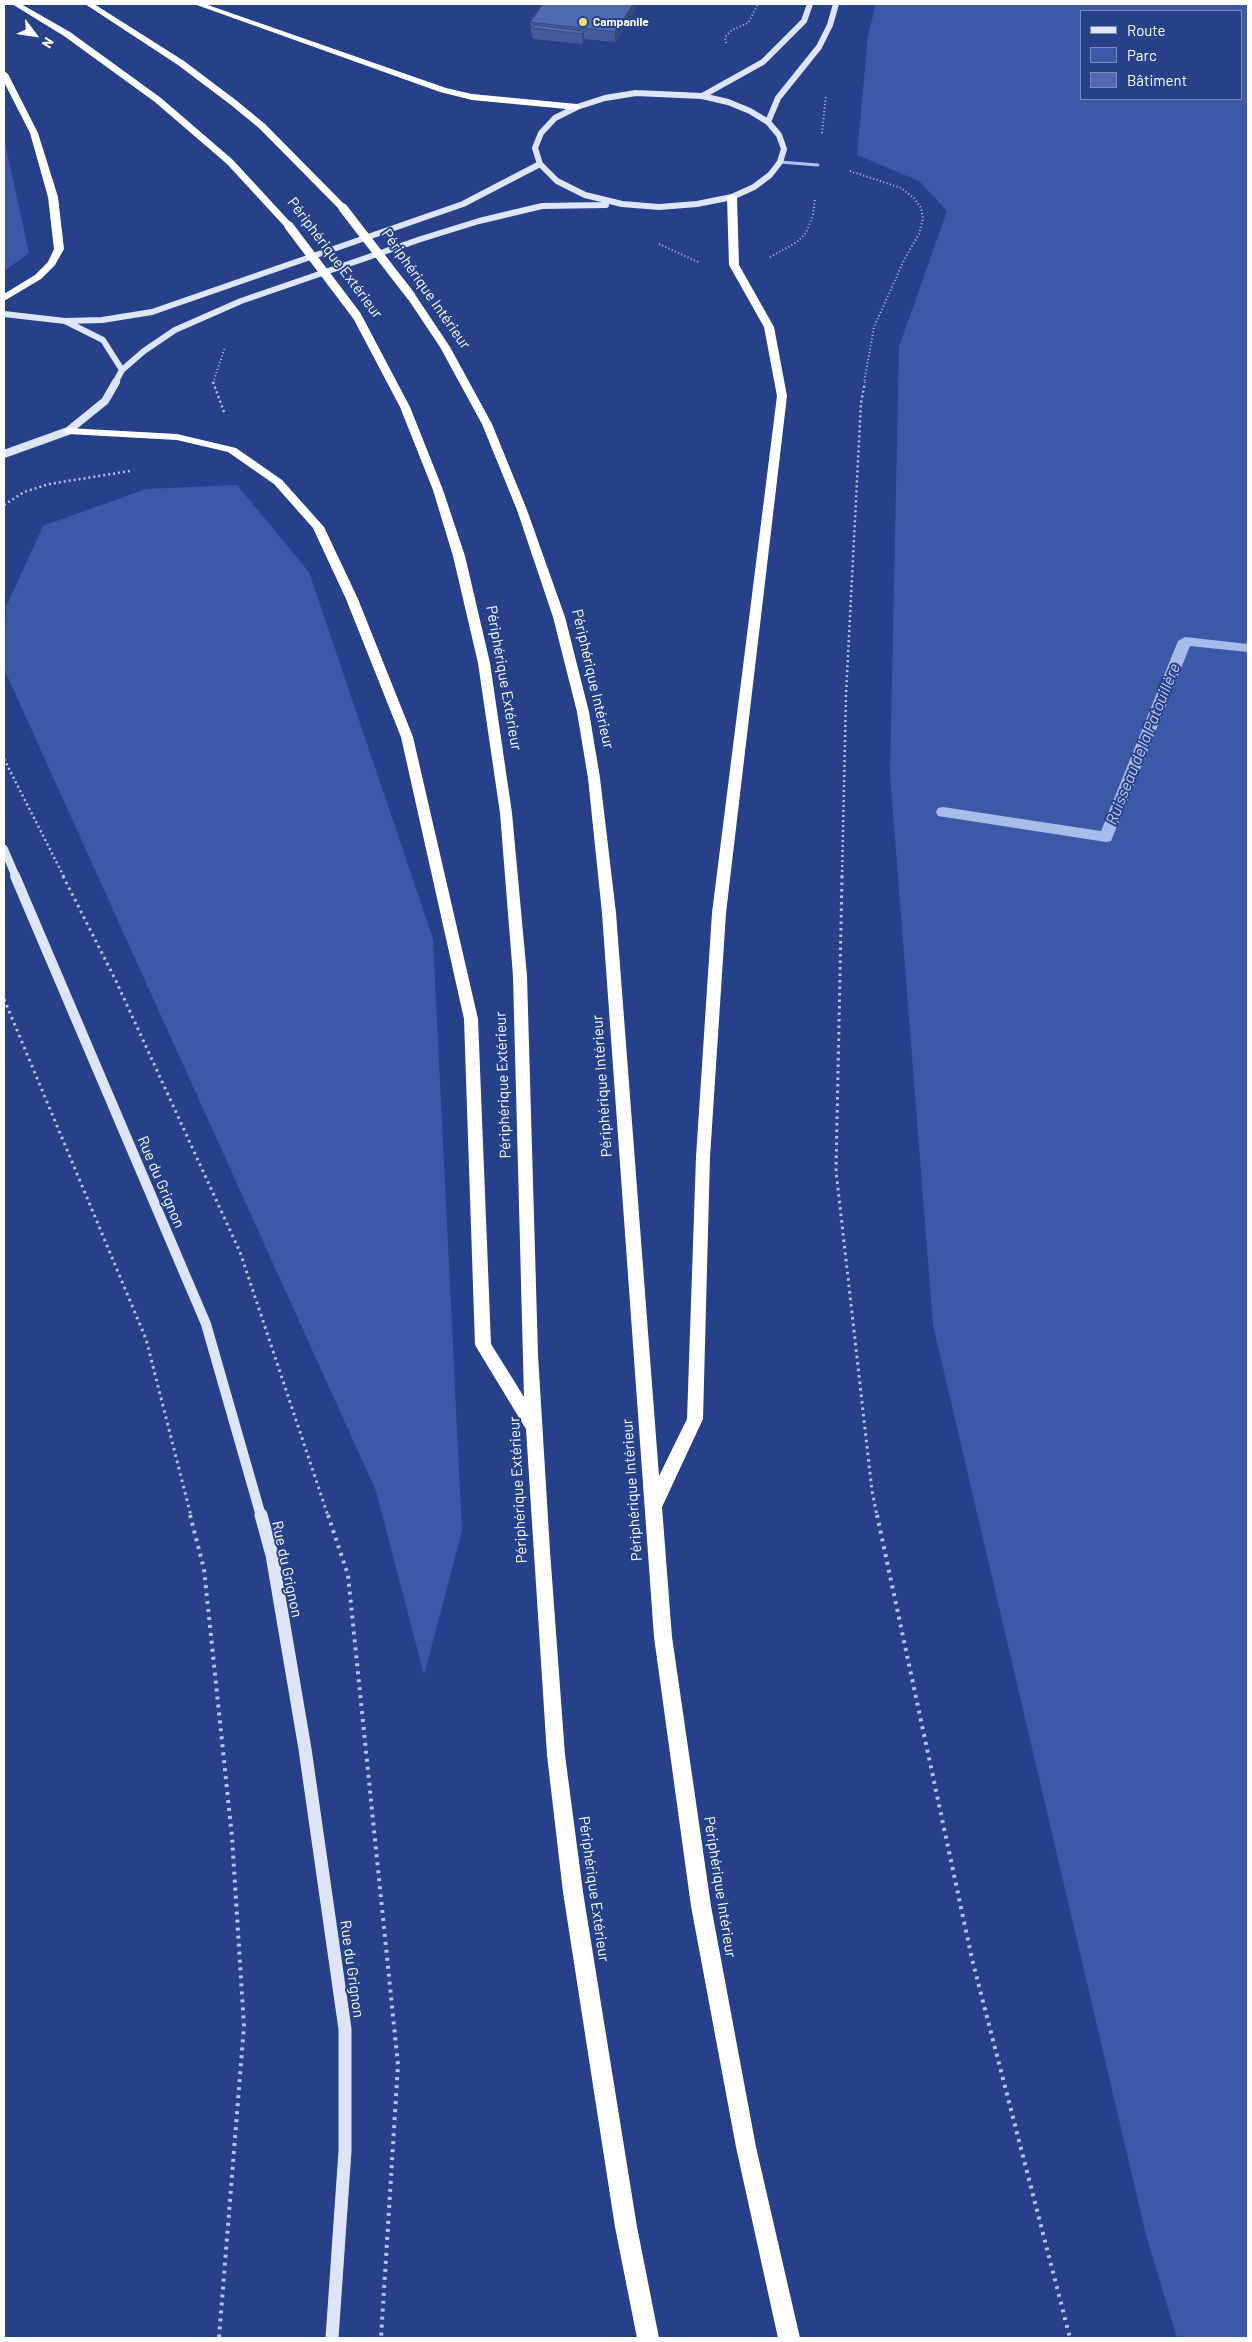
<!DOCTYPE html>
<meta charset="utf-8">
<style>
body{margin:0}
#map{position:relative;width:1252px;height:2342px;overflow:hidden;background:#26418a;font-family:Barlow,sans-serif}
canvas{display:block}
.frame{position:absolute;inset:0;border:5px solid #fff;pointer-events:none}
.legend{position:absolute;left:1080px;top:10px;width:162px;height:90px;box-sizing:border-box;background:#26418a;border:1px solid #7d8db9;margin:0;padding:6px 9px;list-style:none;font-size:15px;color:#fff}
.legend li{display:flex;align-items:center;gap:10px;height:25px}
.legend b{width:25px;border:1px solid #7d8db9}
.north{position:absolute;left:10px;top:10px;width:50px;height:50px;-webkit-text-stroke:4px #26418a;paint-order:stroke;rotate:121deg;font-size:14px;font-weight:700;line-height:20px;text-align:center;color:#fff}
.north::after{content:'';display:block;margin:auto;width:18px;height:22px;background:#fff;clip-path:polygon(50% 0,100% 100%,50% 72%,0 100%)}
</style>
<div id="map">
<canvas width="1252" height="2342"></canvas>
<div class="frame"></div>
<ul class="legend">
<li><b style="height:6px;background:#dee5f8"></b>Route</li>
<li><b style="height:14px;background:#3b59a7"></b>Parc</li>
<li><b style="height:14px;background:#4f69b2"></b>Bâtiment</li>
</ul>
<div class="north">N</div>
</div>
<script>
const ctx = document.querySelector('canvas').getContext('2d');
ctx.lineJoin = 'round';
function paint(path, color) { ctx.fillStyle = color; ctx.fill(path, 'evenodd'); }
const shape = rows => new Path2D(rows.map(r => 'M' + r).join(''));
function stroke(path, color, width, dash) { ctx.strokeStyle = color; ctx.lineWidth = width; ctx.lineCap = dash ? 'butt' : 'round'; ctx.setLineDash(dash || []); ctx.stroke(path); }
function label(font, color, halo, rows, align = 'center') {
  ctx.font = font + ' Barlow,sans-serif'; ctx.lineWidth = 4; ctx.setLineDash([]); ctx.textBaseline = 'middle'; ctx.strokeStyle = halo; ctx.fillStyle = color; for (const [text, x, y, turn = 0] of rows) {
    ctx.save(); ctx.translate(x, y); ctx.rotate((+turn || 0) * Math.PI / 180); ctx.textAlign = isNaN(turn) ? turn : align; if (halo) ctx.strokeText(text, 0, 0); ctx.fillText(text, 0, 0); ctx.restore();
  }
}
const green = shape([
 [876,4,1248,4,1248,2338,1177,2338,1146,2235,933,1325,890,775,899,347,947,211,919,181,857,155,868,35],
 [1081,11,1241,11,1241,99,1081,99],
 [4,138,29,253,4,271],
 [237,485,309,572,433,939,462,1531,424,1675,376,1491,5,671,6,607,43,526,146,489]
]);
const stream = shape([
 [1185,637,1248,644,1248,652,1190,646,1111,841,1106,842,938,816,936,812,938,808,943,807,1101,831,1178,641,1185,637]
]);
const pathFar3 = shape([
 [726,43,725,37,732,30,748,23,758,4],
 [822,133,826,95],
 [850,171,901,188,914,198,921,208,923,219,919,234,905,258,874,327,864,383],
 [659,244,698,262],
 [770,257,797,242,806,233,813,215,815,199],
 [213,383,225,347]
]);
const pathFar2 = shape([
 [213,382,224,412],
 [4,505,24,492,49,484,130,471],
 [4,759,64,877],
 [842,877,846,694,861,403,865,382]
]);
const pathFar1 = shape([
 [63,876,116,981,240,1252,328,1516],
 [842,876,836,1171,872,1491,877,1516],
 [4,999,146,1339,191,1516]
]);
const path = shape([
 [190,1515,204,1569,232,1837,244,2026,219,2338],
 [328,1515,348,1575,398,2065,381,2338],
 [877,1515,972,1959,1070,2338]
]);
const street = shape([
 [780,162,818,165]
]);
const secondaryFar3 = shape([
 [636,93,702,96,728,102,750,111,768,122,779,135,784,149,780,162,770,175,754,187,732,197,697,204,659,207,622,204,585,195,557,181,540,164,535,148,541,133,555,118,577,107,605,98,636,93],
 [702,96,763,62,804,21,810,4],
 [768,122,778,98,819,47,830,25,836,4],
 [4,314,65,321,103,340,122,370,115,383],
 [65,321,102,320,152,312,463,204,540,164],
 [122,370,144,351,175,330,241,301,421,239,479,221,542,206,606,205]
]);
const secondaryFar2 = shape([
 [4,454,68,431,105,401,116,382],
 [4,849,16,877]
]);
const secondaryFar1 = shape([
 [15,876,206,1324,261,1516]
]);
const secondary = shape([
 [261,1515,272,1555,305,1749,345,2029,345,2151,332,2338]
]);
const highway = shape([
 [12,4,21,4,70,32,161,98,233,160,292,224,292,228,286,228,227,164,155,102,64,36,12,4],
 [85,4,94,4,184,61,237,101,265,124,346,206,346,210,340,210,259,128,231,105,178,65,85,4],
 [194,4,205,4,446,88,472,94,577,104,581,107,577,110,472,100,440,92,194,4],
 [4,71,8,74,38,133,58,197,64,249,55,265,41,279,4,301,4,294,35,275,48,262,54,249,48,197,30,133,4,82,4,71],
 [732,194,737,197,739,265,774,327,787,396,726,913,710,1157,703,1419,662,1507,672,1637,711,1906,756,2147,800,2338,778,2338,736,2147,691,1906,654,1637,602,913,588,778,577,712,553,617,517,510,482,424,440,347,406,296,411,293,416,296,450,347,492,424,527,510,565,617,589,712,600,778,616,913,659,1476,687,1419,696,1157,712,913,777,396,764,327,729,265,727,197,732,194],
 [357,313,362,316,410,407,443,490,465,556,490,663,512,813,527,976,538,1355,550,1551,565,1755,583,1892,637,2227,659,2338,637,2338,615,2227,563,1892,547,1755,526,1429,475,1345,464,1019,401,737,346,599,313,528,274,484,228,452,177,440,68,434,63,431,68,428,177,434,236,448,282,480,324,527,358,599,413,737,478,1019,491,1344,524,1397,513,976,500,813,478,663,453,556,433,490,400,407,352,316,357,313]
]);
const highwayBridge = shape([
 [343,208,411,296],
 [289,226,357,316]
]);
const wall = shape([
 [635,11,615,42,584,39,584,41,582,44,533,39,532,33,531,32,530,22]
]);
const shadedWall = shape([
 [633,4,635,4,635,11,615,42,615,32],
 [584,31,584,41,582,44,582,34]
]);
const building = shape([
 [543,4,633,4,615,32,530,22,543,4],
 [535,25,584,31,582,34,532,28,535,25]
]);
const markers = [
 [583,22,5,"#f3e479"]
];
const farPoinames = [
 ["Campanile",593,22]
];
const streetNames = [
 ["Périphérique Extérieur",335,258,53],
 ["Périphérique Intérieur",426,289,55],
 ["Périphérique Extérieur",504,678,80],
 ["Périphérique Intérieur",593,679,77],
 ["Périphérique Extérieur",503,1085,-92],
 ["Périphérique Intérieur",602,1086,-94],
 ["Rue du Grignon",161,1182,67],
 ["Périphérique Extérieur",518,1490,-93],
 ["Périphérique Intérieur",632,1490,-94],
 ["Rue du Grignon",287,1569,78],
 ["Périphérique Intérieur",720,1887,81],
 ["Périphérique Extérieur",594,1889,82],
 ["Rue du Grignon",352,1969,82]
];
const waterNames = [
 ["Ruisseau de la Patouillère",1143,744,-68]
];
paint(green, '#3b59a7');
paint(stream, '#a8bcea');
stroke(pathFar3, '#b4c3ea', 2, [1, 2.5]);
stroke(pathFar2, '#b4c3ea', 2.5, [2, 3]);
stroke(pathFar1, '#b4c3ea', 3, [2.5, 4]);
stroke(path, '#b4c3ea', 4, [3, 5]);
stroke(street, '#b4c3ea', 3);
stroke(secondaryFar3, '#dee5f8', 6);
stroke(secondaryFar2, '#dee5f8', 8);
stroke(secondaryFar1, '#dee5f8', 10);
stroke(secondary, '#dee5f8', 13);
paint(highway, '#fff');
stroke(highwayBridge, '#fff', 9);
paint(wall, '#445a99');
paint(shadedWall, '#374a7d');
paint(building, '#4f69b2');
stroke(building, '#374a7d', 1);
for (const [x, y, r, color] of markers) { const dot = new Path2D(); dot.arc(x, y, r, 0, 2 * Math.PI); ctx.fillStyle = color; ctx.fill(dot); stroke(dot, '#26418a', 2); }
label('bold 12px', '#fff', '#26418a', farPoinames, 'left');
label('15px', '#fff', '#26418a', streetNames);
label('italic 16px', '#c0cef1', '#26418a', waterNames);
</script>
